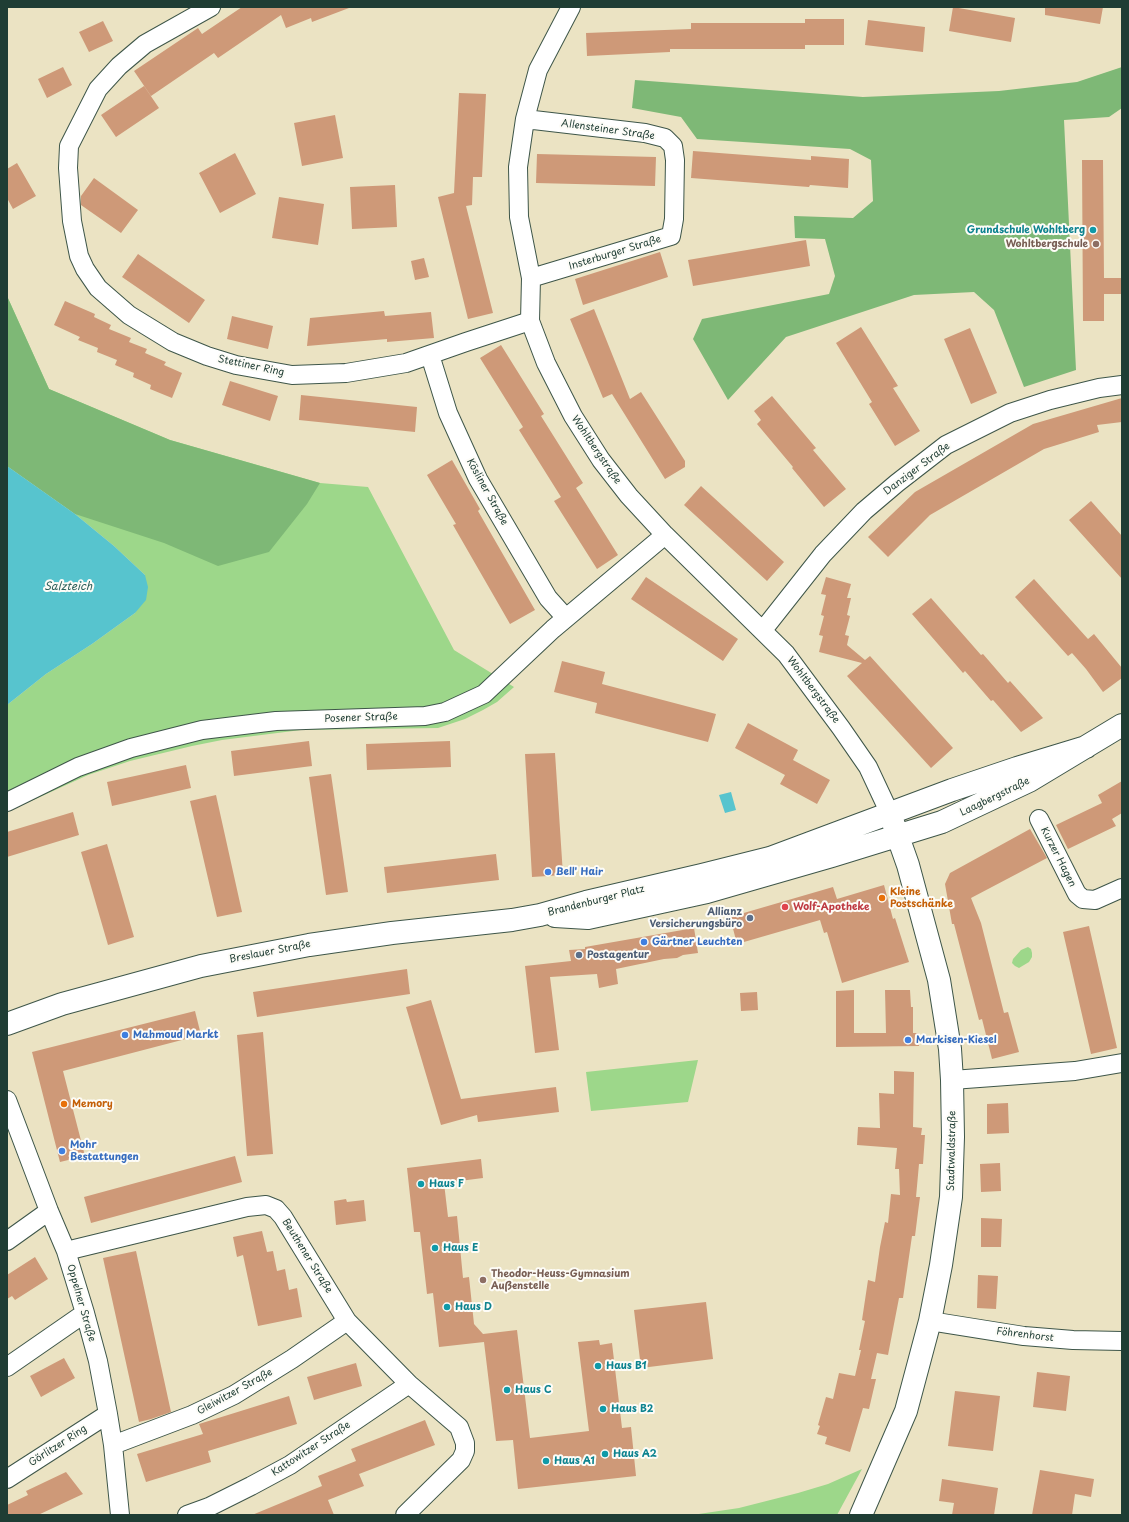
<!DOCTYPE html>
<html>
<head>
<meta charset="utf-8">
<style>
	body { margin:0 }
	#map { position:relative; width:1129px; height:1522px; overflow:hidden; background:#ebe3c3; font-family:"Playpen Sans",sans-serif }
	canvas { display:block }
	.frame { position:absolute; inset:0; border:8px solid #1f3d34; pointer-events:none }
</style>
</head>
<body>
<div id="map">
<canvas width="1129" height="1522"></canvas>
<div class="frame"></div>
</div>
<script>
const c = document.querySelector('canvas').getContext('2d');
c.lineJoin = 'round';
function fillPath(path, color) {
  c.fillStyle = color;
  c.fill(path, 'evenodd');
}
function poly(rows) {
  const path = new Path2D();
  for (const r of rows) {
    path.moveTo(r[0], r[1]);
    for (let i = 2; i < r.length; i += 2) path.lineTo(r[i], r[i + 1]);
  }
  return path;
}
function strokePath(path, color, width, dash) {
  c.strokeStyle = color;
  c.lineWidth = width;
  c.lineCap = dash ? 'butt' : 'round';
  c.setLineDash(dash || []);
  c.stroke(path);
}
function write(font, color, halo, rows, align = 'center') {
  c.font = font + ' "Playpen Sans",sans-serif';
  c.lineWidth = 4;
  c.setLineDash([]);
  c.textBaseline = 'middle';
  c.strokeStyle = halo;
  c.fillStyle = color;
  for (const [text, x, y, turn = 0] of rows) {
    c.save();
    c.translate(x, y);
    c.rotate((+turn || 0) * Math.PI / 180);
    c.textAlign = isNaN(turn) ? turn : align;
    if (halo) c.strokeText(text, 0, 0);
    c.fillText(text, 0, 0);
    c.restore();
  }
}
const green = poly([
	[7,296,49,389,170,440,320,483,368,487,454,650,514,687,497,702,483,710,465,719,438,728,301,730,222,740,192,746,130,761,88,775,7,812,7,705,46,674,92,644,135,613,145,575,114,546,75,514,7,466],
	[1028,947,1031,949,1032,953,1032,957,1029,962,1019,968,1015,966,1012,963,1013,959,1021,950],
	[698,1060,688,1102,591,1111,586,1072],
	[862,1469,837,1515,692,1515,739,1508,798,1493,828,1484]
]);
const forest = poly([
	[1122,67,1122,108,1109,117,1064,120,1076,370,1024,387,994,310,974,292,914,295,786,337,728,400,693,339,702,319,829,294,835,276,825,239,795,238,794,216,853,218,873,201,871,160,850,149,697,139,681,117,632,108,635,80,863,97,999,91,1077,82],
	[7,296,49,389,170,440,320,483,307,504,269,552,218,566,164,543,75,514,7,466]
]);
const water = poly([
	[7,466,75,514,114,546,145,575,148,587,146,600,135,613,92,644,46,674,7,705],
	[731,792,736,810,725,813,719,795]
]);
const building = poly([
	[242,7,349,8,312,22,311,18,286,28,281,15,218,58,214,53,151,96,134,71,198,28,202,34],
	[953,7,1015,18,1011,42,949,31],
	[1045,7,1103,7,1100,24,1045,15],
	[805,19,844,19,844,45,805,45,805,49,670,49,670,52,587,56,586,33,691,29,691,23,805,23],
	[868,20,925,27,923,52,865,45],
	[103,21,113,41,89,52,79,32],
	[63,67,72,85,47,98,38,79],
	[144,86,159,108,116,137,101,115],
	[459,93,486,94,482,177,473,177,472,205,466,206,493,313,468,319,438,197,454,193],
	[335,115,343,158,302,166,294,123],
	[693,151,811,160,811,156,849,159,848,188,810,185,809,187,691,178],
	[235,153,256,194,220,213,199,173],
	[537,154,656,157,655,186,536,183],
	[1082,160,1103,160,1104,278,1122,278,1122,294,1104,294,1104,321,1083,321],
	[17,163,36,196,13,209,7,198,7,169],
	[94,178,138,210,121,233,81,205,81,196],
	[395,185,397,227,352,229,350,187],
	[279,197,324,204,318,245,272,238],
	[806,240,810,266,693,286,688,260],
	[660,252,668,277,583,305,575,279],
	[138,254,205,300,189,323,122,277],
	[424,258,429,277,415,280,411,261],
	[65,301,95,314,94,317,111,325,109,329,131,338,129,342,147,349,145,353,166,362,164,365,182,373,172,398,150,389,151,385,133,377,134,373,115,365,117,360,97,352,98,348,78,340,80,337,54,325],
	[594,309,630,399,641,392,685,461,685,467,665,479,612,394,603,398,570,319],
	[384,311,385,316,431,312,434,338,387,342,387,339,307,346,310,318],
	[232,316,273,326,268,349,227,339],
	[861,327,898,386,893,388,920,431,895,446,869,404,872,402,836,343],
	[970,328,997,393,971,404,944,339],
	[501,345,544,414,541,416,583,483,576,488,618,555,597,569,554,501,561,497,519,430,523,427,480,358],
	[230,381,278,396,270,421,222,405],
	[301,395,417,407,415,432,299,420],
	[772,396,816,448,813,450,846,489,824,507,792,468,793,467,757,424,761,420,754,411],
	[1122,398,1122,422,1097,425,1099,432,1044,449,930,515,888,557,868,537,915,492,1033,424],
	[452,460,480,509,478,511,535,610,510,624,453,525,456,524,427,475],
	[701,486,784,562,767,581,684,505],
	[1091,501,1122,536,1122,579,1069,520],
	[646,577,738,639,723,661,631,599],
	[826,577,851,584,847,598,851,598,847,615,850,616,845,635,849,636,847,645,865,660,870,656,953,748,931,768,847,676,862,663,819,652,823,636,819,635,824,616,821,615,826,595,821,594],
	[1034,579,1088,639,1094,634,1122,668,1122,678,1103,692,1086,669,1072,653,1068,656,1015,597],
	[931,598,981,655,983,654,1008,683,1010,681,1043,718,1021,732,993,700,991,701,965,671,963,673,912,614],
	[562,661,605,672,602,684,716,714,708,742,595,713,597,703,554,692],
	[748,723,798,750,793,760,830,780,817,804,780,784,785,775,735,748],
	[309,741,312,766,234,776,231,751],
	[450,741,451,767,367,770,366,744],
	[555,753,563,875,532,877,525,754],
	[186,765,191,788,112,806,107,782],
	[331,774,348,892,326,895,309,777],
	[1122,781,1122,813,1112,819,1116,826,1068,849,1056,825,1102,803,1098,795],
	[216,795,242,912,217,917,190,801],
	[73,812,79,835,7,857,7,832],
	[1030,829,1047,858,971,898,981,923,1004,1013,1008,1012,1019,1052,992,1059,982,1019,979,1020,954,924,952,924,945,884,950,873],
	[107,844,134,937,108,945,81,852],
	[496,854,499,880,387,893,384,867],
	[884,885,893,919,895,918,909,962,842,983,827,932,824,933,820,920,737,944,730,917,833,887,837,899],
	[1089,926,1117,1048,1091,1054,1063,932],
	[694,928,698,953,683,955,677,958,664,959,616,969,618,984,599,988,597,974,550,977,559,1050,535,1053,525,966,571,961,569,950,585,949,585,947],
	[407,969,410,994,257,1017,253,992],
	[854,990,854,1033,886,1033,885,990,910,990,911,1007,913,1007,913,1033,919,1033,919,1046,836,1047,836,991],
	[757,992,758,1010,741,1011,740,993],
	[431,1000,461,1099,556,1087,559,1112,478,1122,477,1115,441,1125,406,1007],
	[195,1011,201,1035,63,1071,85,1156,60,1162,32,1052],
	[263,1032,273,1154,247,1156,237,1035],
	[894,1071,914,1072,913,1127,922,1128,921,1135,925,1135,923,1164,919,1164,916,1197,920,1197,918,1212,915,1236,912,1236,903,1298,899,1298,888,1355,877,1353,871,1379,876,1379,869,1409,863,1408,850,1452,825,1444,827,1437,817,1434,820,1426,818,1425,826,1397,833,1399,839,1373,855,1376,861,1350,859,1350,865,1321,862,1320,868,1280,875,1282,880,1247,885,1222,888,1223,891,1194,900,1195,899,1169,895,1169,897,1148,857,1145,858,1127,880,1128,879,1093,894,1094],
	[1008,1103,1009,1133,987,1134,987,1104],
	[235,1156,242,1182,91,1223,84,1197],
	[481,1159,483,1178,444,1183,448,1217,457,1216,463,1278,469,1277,474,1324,483,1334,517,1330,530,1438,589,1431,578,1342,599,1340,600,1345,612,1343,622,1428,631,1427,636,1476,518,1489,513,1440,496,1441,484,1342,439,1347,433,1293,427,1294,420,1232,414,1232,407,1168],
	[1000,1163,1001,1191,981,1192,980,1164],
	[346,1199,347,1202,364,1200,366,1221,336,1225,334,1201],
	[981,1218,1002,1219,1001,1247,981,1247],
	[262,1231,267,1252,273,1251,277,1271,285,1269,289,1290,297,1288,302,1317,258,1326,243,1255,237,1257,233,1237],
	[136,1251,171,1412,151,1419,139,1422,103,1258],
	[35,1257,48,1279,15,1300,12,1296,7,1299,7,1275],
	[978,1275,998,1276,996,1309,977,1308],
	[706,1302,713,1359,641,1368,634,1310],
	[64,1358,75,1378,41,1397,30,1376],
	[356,1363,362,1386,314,1400,307,1377],
	[1037,1372,1070,1376,1066,1411,1033,1407],
	[955,1391,1000,1396,993,1451,948,1446],
	[289,1396,297,1424,208,1451,211,1462,146,1482,137,1454,203,1434,199,1424],
	[425,1420,435,1445,359,1474,364,1486,328,1500,334,1515,252,1515,322,1486,318,1476,356,1461,351,1449],
	[1040,1470,1094,1479,1091,1497,1075,1494,1072,1515,1032,1515],
	[66,1472,83,1494,38,1515,7,1515,7,1505,28,1495,26,1491],
	[942,1479,998,1488,994,1515,952,1515,954,1503,939,1501]
]);
const street = poly([
	[211,7,145,44,119,66,98,89,69,146,68,168,72,221,79,256,85,269,98,288,129,315,173,342,207,356,236,365,292,375,346,373,406,363,466,342,530,321],
	[571,7,538,70,525,119,518,167,519,217,531,278,530,321,546,363,573,416,601,460,629,496,665,535,786,654,841,728,868,767,890,814],
	[525,119,645,133,665,138,673,146,675,160,674,219,671,236,531,278],
	[430,355,448,413,478,479,548,598,566,618],
	[763,630,823,554,864,511,897,483,946,445,1010,413,1050,400,1099,388,1122,385],
	[7,802,78,767,131,748,202,730,276,721,425,716,445,712,484,694,553,629,665,535],
	[1039,819,1077,894,1083,899,1095,900,1122,888],
	[952,1080,1075,1071,1122,1063],
	[7,1100,49,1211,66,1251,85,1313,98,1361,108,1414,113,1445,120,1515],
	[7,1241,49,1211],
	[66,1251,247,1207,266,1205,276,1209,283,1217,347,1321,409,1384,459,1427,465,1443,465,1451,461,1460,405,1515],
	[930,1321,1024,1336,1073,1340,1122,1341],
	[7,1367,85,1313],
	[113,1445,192,1415,234,1395,292,1359,347,1321],
	[7,1479,108,1414],
	[187,1515,209,1507,251,1486,290,1465,409,1384]
]);
const secondary = poly([
	[555,916,588,918,707,892,832,856,942,822,1029,781,1122,725],
	[7,1024,62,1004,201,966,309,945,392,933,512,920,540,915,586,902,702,875,770,858,952,790,1017,768,1086,747],
	[861,1515,906,1411,930,1321,941,1265,951,1197,953,1137,952,1080,950,1049,939,980,908,865,890,814]
]);
const markers = [
	[1093,230,4,"#0f9aa8"],
	[1096,244,4,"#8d6e63"],
	[548,872,4,"#3f7fe0"],
	[882,898,4,"#e8710a"],
	[785,907,4,"#e0444e"],
	[750,918,4,"#5c6f8a"],
	[644,942,4,"#3f7fe0"],
	[579,955,4,"#5c6f8a"],
	[125,1035,4,"#3f7fe0"],
	[908,1040,4,"#3f7fe0"],
	[64,1104,4,"#e8710a"],
	[62,1151,4,"#3f7fe0"],
	[421,1184,4,"#0f9aa8"],
	[435,1248,4,"#0f9aa8"],
	[483,1280,4,"#8d6e63"],
	[447,1307,4,"#0f9aa8"],
	[598,1366,4,"#0f9aa8"],
	[507,1390,4,"#0f9aa8"],
	[603,1409,4,"#0f9aa8"],
	[605,1454,4,"#0f9aa8"],
	[546,1461,4,"#0f9aa8"]
];
const streetNames = [
	["Allensteiner Straße",608,130,8],
	["Insterburger Straße",615,253,-17],
	["Stettiner Ring",251,366,12],
	["Wohltbergstraße",596,450,56],
	["Danziger Straße",917,469,-37],
	["Kösliner Straße",487,492,61],
	["Wohltbergstraße",813,690,53],
	["Posener Straße",361,718,-2],
	["Laagbergstraße",995,797,-26],
	["Kurzer Hagen",1058,857,63],
	["Brandenburger Platz",596,901,-14],
	["Breslauer Straße",270,952,-11],
	["Stadtwaldstraße",952,1151,-89],
	["Beuthener Straße",307,1256,58],
	["Oppelner Straße",81,1303,74],
	["Föhrenhorst",1025,1335,7],
	["Gleiwitzer Straße",235,1392,-29],
	["Görlitzer Ring",58,1446,-33],
	["Kattowitzer Straße",311,1449,-33]
];
const cultureNames = [
	["Grundschule Wohltberg",1085,230,"right"],
	["Haus F",429,1184],
	["Haus E",443,1248],
	["Haus D",455,1307],
	["Haus B1",606,1366],
	["Haus C",515,1390],
	["Haus B2",611,1409],
	["Haus A2",613,1454],
	["Haus A1",554,1461]
];
const educationNames = [
	["Wohltbergschule",1088,244],
	["Theodor-Heuss-Gymnasium",491,1274,"left"],
	["Außenstelle",491,1286,"left"]
];
const shopNames = [
	["Bell' Hair",556,872],
	["Gärtner Leuchten",652,942],
	["Mahmoud Markt",133,1035],
	["Markisen-Kiesel",916,1040],
	["Mohr",70,1145],
	["Bestattungen",70,1157]
];
const foodNames = [
	["Kleine",890,892],
	["Postschänke",890,904],
	["Memory",72,1104]
];
const healthNames = [
	["Wolf-Apotheke",793,907]
];
const serviceNames = [
	["Allianz",742,912],
	["Versicherungsbüro",742,924],
	["Postagentur",587,955,"left"]
];
const waterNames = [
	["Salzteich",68,587]
];
fillPath(green, '#9dd78a');
fillPath(forest, '#7eb876');
fillPath(water, '#57c4ce');
fillPath(building, '#ce9978');
strokePath(street, '#3e5649', 20);
strokePath(secondary, '#3e5649', 24);
strokePath(street, '#fff', 18);
strokePath(secondary, '#fff', 22);
for (const [x, y, r, color] of markers) {
  const dot = new Path2D();
  dot.arc(x, y, r, 0, 2 * Math.PI);
  c.fillStyle = color;
  c.fill(dot);
  strokePath(dot, '#fdfcf7', 1.5);
}
write('10px', '#1f3d34', '#fdfcf7', streetNames);
write('bold 10px', '#0d838f', '#fdfcf7', cultureNames, 'left');
write('bold 10px', '#785e54', '#fdfcf7', educationNames, 'right');
write('bold 10px', '#366cbe', '#fdfcf7', shopNames, 'left');
write('bold 10px', '#c56008', '#fdfcf7', foodNames, 'left');
write('bold 10px', '#be3a42', '#fdfcf7', healthNames, 'left');
write('bold 10px', '#4e5e75', '#fdfcf7', serviceNames, 'right');
write('italic 11px', '#2d5f5a', '#fdfcf7', waterNames);
</script>
</body>
</html>
